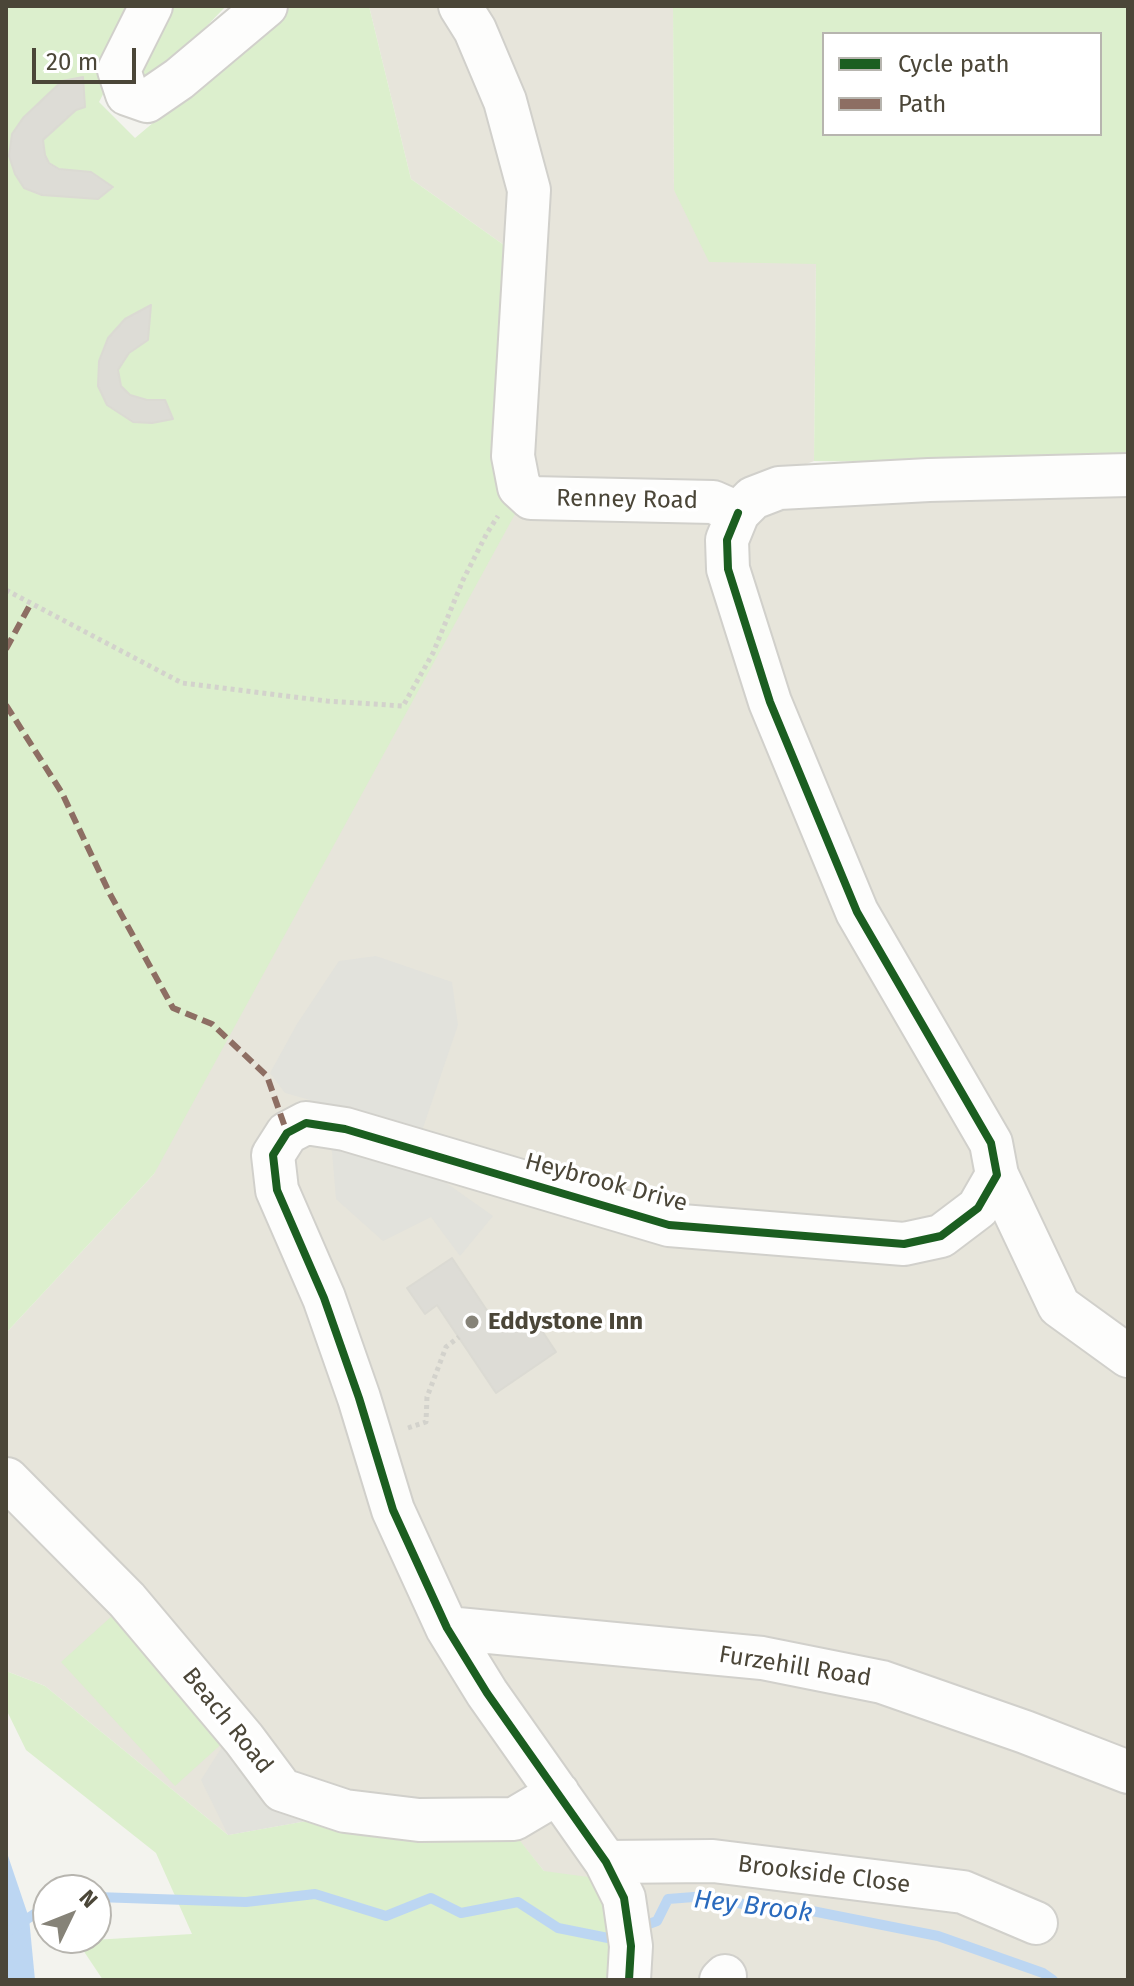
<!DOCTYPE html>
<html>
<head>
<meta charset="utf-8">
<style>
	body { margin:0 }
	#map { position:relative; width:1134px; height:1986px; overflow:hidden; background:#f3f3ee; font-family:"Fira Sans",sans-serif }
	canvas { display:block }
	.frame { position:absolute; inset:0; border:8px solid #4b4638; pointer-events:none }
	.legend { position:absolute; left:822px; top:32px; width:280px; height:104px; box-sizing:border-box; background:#fff; border:2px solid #b7b5af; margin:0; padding:10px 14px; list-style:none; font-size:24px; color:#4b4638 }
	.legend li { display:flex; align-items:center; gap:16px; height:40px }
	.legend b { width:40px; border:2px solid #b7b5af }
	.north { position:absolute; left:32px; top:1874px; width:80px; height:80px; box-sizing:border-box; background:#fff; border:2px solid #b7b5af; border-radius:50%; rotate:47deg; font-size:22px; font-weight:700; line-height:32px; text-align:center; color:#4b4638 }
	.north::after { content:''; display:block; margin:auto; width:28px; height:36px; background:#868378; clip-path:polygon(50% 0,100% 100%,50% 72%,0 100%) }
	.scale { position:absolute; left:32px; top:48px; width:104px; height:36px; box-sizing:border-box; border:4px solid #4b4638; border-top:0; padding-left:10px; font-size:24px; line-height:28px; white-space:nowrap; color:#4b4638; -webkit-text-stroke:6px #fff; paint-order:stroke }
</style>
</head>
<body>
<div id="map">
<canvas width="1134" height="1986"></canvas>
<div class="frame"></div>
<ul class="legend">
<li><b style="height:10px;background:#1b5e20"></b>Cycle path</li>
<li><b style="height:10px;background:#8d6e63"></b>Path</li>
</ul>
<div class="north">N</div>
<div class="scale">20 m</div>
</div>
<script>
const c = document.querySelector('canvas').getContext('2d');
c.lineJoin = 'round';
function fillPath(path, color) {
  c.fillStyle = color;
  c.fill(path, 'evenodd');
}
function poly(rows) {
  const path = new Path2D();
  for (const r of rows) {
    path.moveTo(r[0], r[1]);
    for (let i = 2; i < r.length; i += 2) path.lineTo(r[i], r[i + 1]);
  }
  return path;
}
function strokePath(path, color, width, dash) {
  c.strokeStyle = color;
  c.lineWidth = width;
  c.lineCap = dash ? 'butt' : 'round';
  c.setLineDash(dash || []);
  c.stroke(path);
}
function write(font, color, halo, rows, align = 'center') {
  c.font = font + ' "Fira Sans",sans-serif';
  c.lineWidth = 7;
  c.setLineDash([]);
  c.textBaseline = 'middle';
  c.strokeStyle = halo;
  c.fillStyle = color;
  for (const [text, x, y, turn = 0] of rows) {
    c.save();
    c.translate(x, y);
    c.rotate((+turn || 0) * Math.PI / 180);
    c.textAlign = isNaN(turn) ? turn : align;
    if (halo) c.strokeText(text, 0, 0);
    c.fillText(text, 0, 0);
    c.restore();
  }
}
const residential = poly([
	[369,6,673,6,674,190,816,264,814,461,714,501,1128,484,1128,1980,612,1980,544,1871,512,1832,312,1820,228,1835,45,1686,6,1671,6,1333,154,1174,525,260,411,179]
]);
const green = poly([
	[6,6,149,6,99,102,135,138,292,6,369,6,411,179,525,260,526,494,154,1174,6,1333],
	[82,77,85,107,76,110,43,140,45,155,49,163,59,169,91,172,113,188,98,199,41,195,24,188,15,174,9,156,23,118,62,81],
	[151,306,118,370,121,386,130,395,147,400,165,400,173,419,152,423,133,422,107,405,98,386,99,361,108,338,125,319],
	[161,6,226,6,156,79,137,73],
	[673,6,1128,6,1128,465,814,461,816,264,709,262,674,190],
	[824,34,1100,34,1100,134,824,134],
	[113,1615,227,1739,175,1786,61,1662],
	[6,1671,45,1686,228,1835,312,1820,513,1832,544,1871,603,1879,614,1938,612,1980,103,1980,77,1941,192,1934,156,1853,26,1750,6,1709]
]);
const parking = poly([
	[376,956,452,982,458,1025,422,1131,285,1093,270,1073,297,1024,339,961],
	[331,1140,428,1170,493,1216,460,1256,431,1217,383,1241,336,1199],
	[227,1739,312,1820,228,1835,201,1780]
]);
const water = poly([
	[6,1850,29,1918,35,1980,6,1980]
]);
const stream = poly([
	[96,1897,246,1902,315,1894,386,1916,431,1898,461,1913,518,1902,558,1928,608,1938,619,1934],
	[638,1928,657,1921,668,1899,707,1896,761,1908,802,1909,938,1936,1043,1973,1053,1980],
	[6,1933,48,1905]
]);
const building = poly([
	[83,77,85,107,76,110,43,140,45,155,49,163,59,169,91,172,113,187,98,199,42,195,24,188,15,174,9,156,12,134,23,118,62,81,83,77],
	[151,305,148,340,129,353,118,370,121,386,130,395,147,400,165,400,173,419,152,423,133,422,107,405,98,386,99,361,108,338,125,319,151,305],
	[452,1258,500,1330,529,1311,556,1352,496,1393,437,1305,425,1314,407,1288,452,1258]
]);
const path = poly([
	[6,590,182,683,327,701,403,706,433,653,463,580,487,533,498,516],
	[408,1428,426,1422,427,1397,446,1347,459,1337]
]);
const minor = poly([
	[151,6,119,70,127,94,147,101,179,79,266,6],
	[460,6,475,30,505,101,529,190,513,456,519,487,531,498,713,502,738,513,753,498,779,488,929,480,1128,475],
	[997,1175,1059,1306,1128,1356],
	[7,1479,127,1600,244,1739,282,1790,345,1811,419,1820,514,1819,558,1793],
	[447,1628,762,1658,882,1682,1025,1732,1128,1772],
	[606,1862,713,1861,963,1892,1036,1923],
	[629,1980,631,1946,624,1898,606,1862,487,1693,447,1628,393,1510,359,1398,324,1298,277,1190,273,1155,287,1133,306,1123,345,1129,669,1225,904,1244,941,1236,978,1208,997,1175,991,1143,857,912,770,702,728,569,727,540,738,513],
	[721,1980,725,1976]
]);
const quiet = poly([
	[6,649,31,603],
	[6,705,62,793,110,894,173,1008,212,1024,267,1076,287,1133]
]);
const cycleway = poly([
	[629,1980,631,1946,624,1898,606,1862,487,1693,447,1628,393,1510,359,1398,324,1298,277,1190,273,1155,287,1133,306,1123,345,1129,669,1225,904,1244,941,1236,978,1208,997,1175,991,1143,857,912,770,702,728,569,727,540,738,513]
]);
const markers = [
	[472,1322,8,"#868378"]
];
const streetNames = [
	["Renney Road",627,500,1],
	["Heybrook Drive",606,1183,15],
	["Furzehill Road",795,1667,9],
	["Beach Road",227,1721,51],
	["Brookside Close",824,1875,7]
];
const poiNames = [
	["Eddystone Inn",488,1322]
];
const waterNames = [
	["Hey Brook",753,1907,7]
];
fillPath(residential, '#e7e5db');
fillPath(green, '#dcefcd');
fillPath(parking, '#e2e2dc');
fillPath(water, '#bcd6f2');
strokePath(stream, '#bcd6f2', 10);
fillPath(building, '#dddcd6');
strokePath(building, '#dbdad3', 2);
strokePath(minor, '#d1d0cb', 46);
strokePath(path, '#d3d2cc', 5, [4, 4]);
strokePath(minor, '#fdfdfc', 42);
strokePath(quiet, '#8d6e63', 6, [12, 6]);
strokePath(cycleway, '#1b5e20', 8);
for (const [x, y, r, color] of markers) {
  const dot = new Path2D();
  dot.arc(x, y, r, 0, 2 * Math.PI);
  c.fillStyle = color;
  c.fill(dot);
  strokePath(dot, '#fff', 3);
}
write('24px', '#4b4638', '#fff', streetNames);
write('bold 24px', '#4b4638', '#fff', poiNames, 'left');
write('italic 26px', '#2a6abd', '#fff', waterNames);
</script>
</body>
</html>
